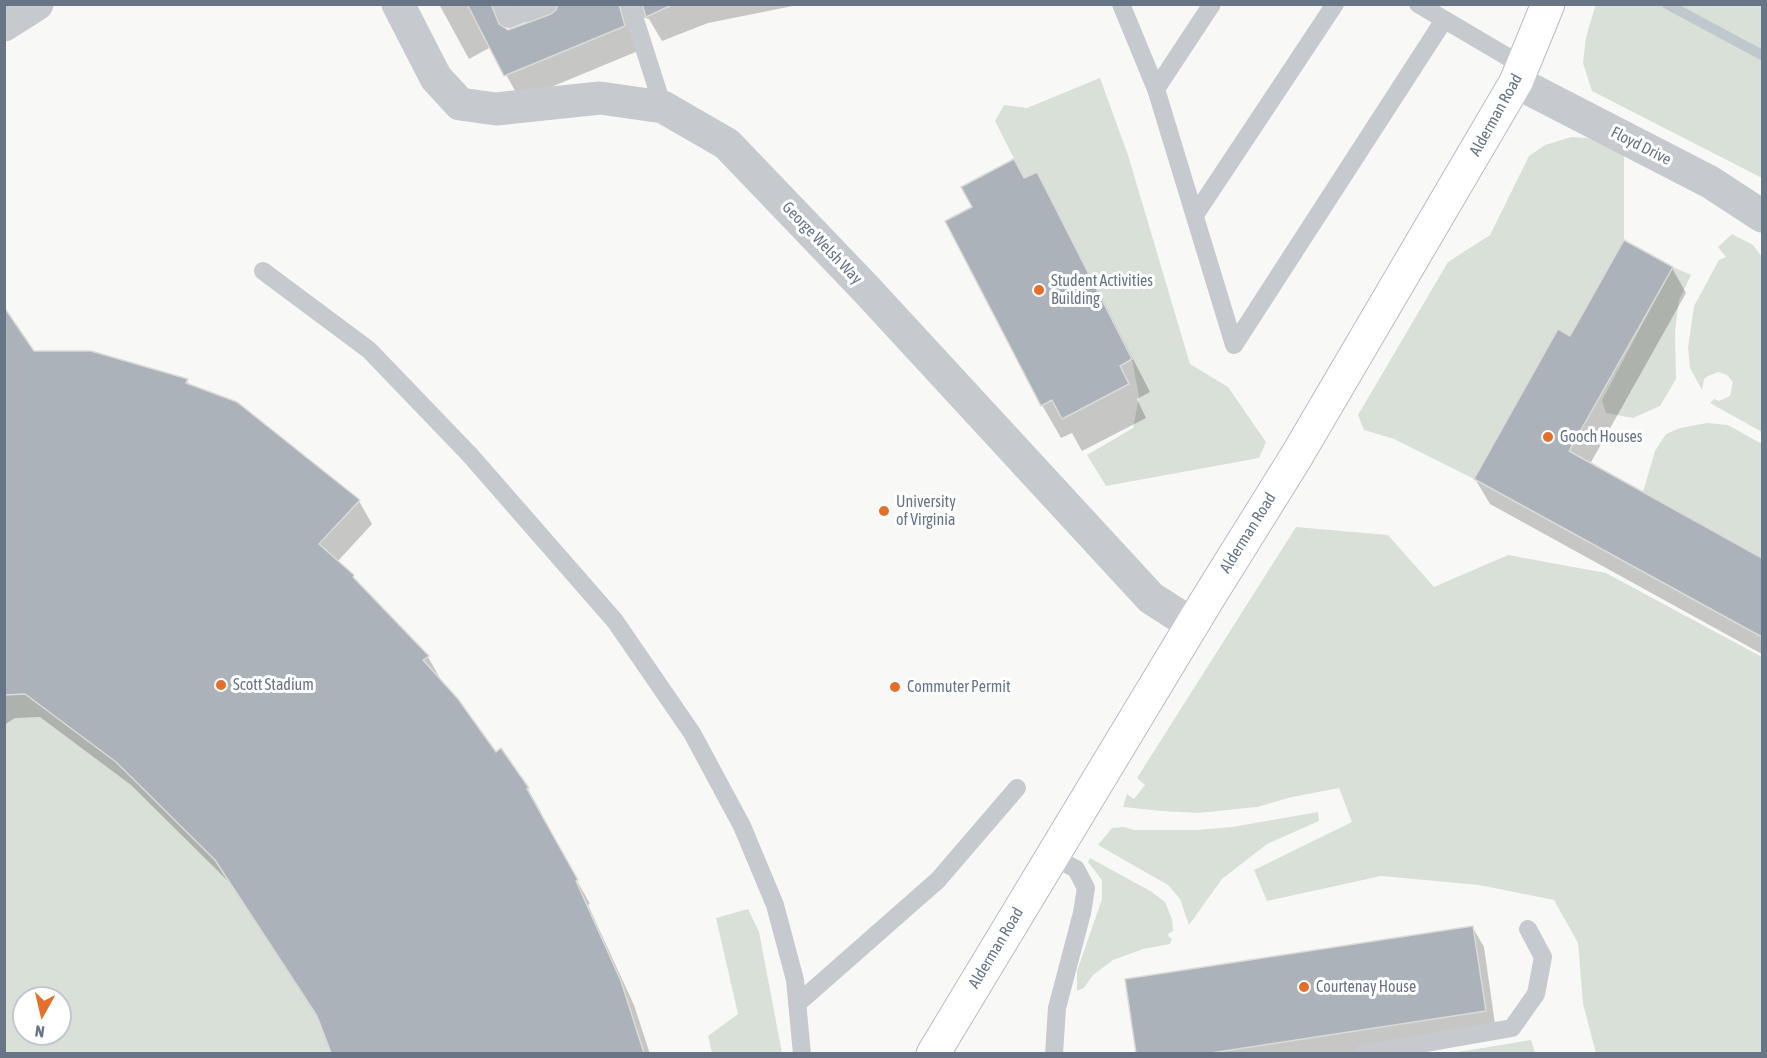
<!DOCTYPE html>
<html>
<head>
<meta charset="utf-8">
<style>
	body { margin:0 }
	#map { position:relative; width:1767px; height:1058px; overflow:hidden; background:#f8f9f6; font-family:"Asap Condensed",sans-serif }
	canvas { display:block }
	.frame { position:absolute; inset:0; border:6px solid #677587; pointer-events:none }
	.north { position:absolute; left:12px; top:986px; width:60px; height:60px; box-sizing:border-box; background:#fff; border:2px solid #c2c8cf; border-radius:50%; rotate:188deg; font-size:16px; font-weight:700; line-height:24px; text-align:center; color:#677587 }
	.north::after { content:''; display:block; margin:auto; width:21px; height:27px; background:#e36f2b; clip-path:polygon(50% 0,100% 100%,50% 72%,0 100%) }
</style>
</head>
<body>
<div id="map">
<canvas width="1767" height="1058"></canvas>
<div class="frame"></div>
<div class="north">N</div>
</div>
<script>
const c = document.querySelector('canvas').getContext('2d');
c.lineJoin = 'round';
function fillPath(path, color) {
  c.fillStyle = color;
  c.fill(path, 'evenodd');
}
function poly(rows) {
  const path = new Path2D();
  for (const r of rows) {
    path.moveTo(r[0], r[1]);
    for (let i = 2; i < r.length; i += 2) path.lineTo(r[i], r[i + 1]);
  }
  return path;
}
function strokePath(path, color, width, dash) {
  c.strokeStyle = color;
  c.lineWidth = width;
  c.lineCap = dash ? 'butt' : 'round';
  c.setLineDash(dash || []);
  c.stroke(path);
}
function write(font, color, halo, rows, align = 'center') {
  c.font = font + ' "Asap Condensed",sans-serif';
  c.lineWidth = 6;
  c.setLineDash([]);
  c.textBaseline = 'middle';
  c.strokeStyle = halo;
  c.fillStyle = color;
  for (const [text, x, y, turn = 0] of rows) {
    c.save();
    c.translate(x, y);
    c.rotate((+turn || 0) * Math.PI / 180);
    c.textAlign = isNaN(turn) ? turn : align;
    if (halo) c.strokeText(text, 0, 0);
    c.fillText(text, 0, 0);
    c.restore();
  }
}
const green = poly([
	[1596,4,1762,5,1762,178,1592,91,1583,63,1586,37],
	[1100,78,1128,155,1190,364,1228,387,1266,442,1259,458,1106,486,1087,455,1133,428,1139,397,1132,359,1037,173,1024,178,995,121,1004,105,1027,108],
	[1571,137,1588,138,1624,153,1624,240,1570,336,1558,329,1510,418,1517,439,1501,430,1474,479,1394,439,1364,430,1358,415,1448,262,1490,235,1529,156,1545,145],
	[1732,234,1753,245,1762,257,1762,432,1710,403,1714,399,1719,401,1730,396,1733,382,1727,375,1718,372,1708,376,1704,379,1702,390,1690,368,1688,348,1694,306,1719,260,1726,257,1718,247],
	[1673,267,1691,275,1679,300,1675,331,1676,379,1660,406,1633,418,1606,413,1602,400],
	[91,351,188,379,169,426,210,392,237,402,360,500,314,551,615,992,634,1053,5,1053,4,352],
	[24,998,60,998,60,1034,24,1034],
	[1707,423,1728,425,1762,444,1762,558,1643,492,1655,451,1666,434,1680,428],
	[1296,527,1388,535,1434,587,1508,555,1606,573,1762,657,1762,1053,1596,1053,1583,1004,1578,943,1554,900,1479,885,1381,876,1267,901,1254,870,1352,822,1339,788,1292,797,1257,807,1198,813,1162,811,1123,807,1127,794,1134,799,1145,785,1137,778],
	[1318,812,1319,821,1267,844,1222,879,1189,925,1180,899,1168,885,1098,845,1112,828,1124,827,1134,830,1197,830,1232,827],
	[1090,858,1152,892,1165,902,1172,919,1173,931,1168,934,1169,937,1172,939,1170,944,1143,949,1113,960,1093,975,1084,988,1077,991,1077,971,1102,899,1102,880,1088,862],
	[748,909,759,932,782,1053,712,1053,708,1036,738,1014,716,918],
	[1531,1040,1535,1053,1452,1053]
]);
const shadow = poly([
	[439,4,803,4,708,23,662,41,649,19,642,17,638,51,520,100,491,47,469,59],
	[511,19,525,20,528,25,507,32,504,28],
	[1036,174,1055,207,1150,392,1137,399,1146,418,1082,451,1072,433,1061,438,1042,405,1025,180],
	[1672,268,1686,293,1590,464,1762,560,1762,654,1490,504,1475,479,1571,338],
	[4,310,33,353,187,381,190,386,359,501,372,524,337,562,353,576,357,583,428,657,441,680,439,681,496,754,501,750,528,789,541,812,539,813,590,904,588,905,634,1005,650,1054,332,1054,320,1022,230,883,131,785,40,717,15,718,4,725],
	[1473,928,1484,947,1496,1031,1347,1054,1138,1054,1126,981]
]);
const stream = poly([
	[1667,4,1762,55]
]);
const building = poly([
	[467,4,491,4,499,24,508,30,551,14,556,10,558,4,619,4,625,26,504,76,467,4],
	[642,4,674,4,646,17,642,4],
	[1014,159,1024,178,1037,172,1132,359,1120,366,1129,384,1062,419,1052,400,1041,406,945,221,972,207,961,187,1014,159],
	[1624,240,1673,267,1569,451,1762,558,1762,637,1474,479,1558,329,1570,336,1624,240],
	[4,307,34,351,91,351,188,379,186,383,237,402,360,500,319,544,354,575,353,577,429,656,423,660,458,699,496,752,501,748,529,788,527,789,578,880,576,881,621,981,644,1053,331,1053,317,1016,215,860,116,762,25,694,4,695,4,307],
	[1473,926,1486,1011,1211,1053,1136,1053,1125,979,1473,926]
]);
const lane = poly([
	[502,4,509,19,547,4],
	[630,4,663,107],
	[1121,4,1156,89],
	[1212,4,1156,89,1234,345,1444,20],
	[1418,4,1523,66],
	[1195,215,1335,4],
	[263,271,369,350,470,455,615,621,692,733,742,826,775,905,795,980,802,1054],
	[1051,856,1076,869,1086,888,1082,913,1057,1008,1054,1054],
	[797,1004,938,880,1017,788],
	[1363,1054,1512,1028,1536,994,1543,957,1528,929]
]);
const street = poly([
	[398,4,436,78,460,104,496,109,600,98,663,107,727,144,866,289,1151,598,1193,625],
	[4,25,37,4],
	[1516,82,1710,182,1762,216]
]);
const secondary = poly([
	[933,1054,1207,600,1296,457,1516,82,1548,4]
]);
const markers = [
	[1039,290,6,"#e36f2b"],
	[1548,437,6,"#e36f2b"],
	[884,511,6,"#e36f2b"],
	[221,685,6,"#e36f2b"],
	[895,687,6,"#e36f2b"],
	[1304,987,6,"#e36f2b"]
];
const streetNames = [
	["Alderman Road",1496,115,-61],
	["Floyd Drive",1641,146,27],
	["George Welsh Way",822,243,46],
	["Alderman Road",1248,533,-58],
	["Alderman Road",996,948,-59]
];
const poiNames = [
	["Student Activities",1051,281],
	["Building",1051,299],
	["Gooch Houses",1560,437],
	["University",896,502],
	["of Virginia",896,520],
	["Scott Stadium",233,685],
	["Commuter Permit",907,687],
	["Courtenay House",1316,987]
];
fillPath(green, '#d9e0d7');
fillPath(shadow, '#0003');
strokePath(stream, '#bfc8cd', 10);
fillPath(building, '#acb2ba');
strokePath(building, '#dadad8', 1.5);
strokePath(secondary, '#b8bcc2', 35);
strokePath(lane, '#c6c9cd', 18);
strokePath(street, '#c6c9cd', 33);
strokePath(secondary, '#fff', 33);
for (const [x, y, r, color] of markers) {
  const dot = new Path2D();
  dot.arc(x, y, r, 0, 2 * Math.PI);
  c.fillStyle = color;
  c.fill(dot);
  strokePath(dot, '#fff', 2);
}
write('16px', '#677587', '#fff', streetNames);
write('16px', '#677587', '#fff', poiNames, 'left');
</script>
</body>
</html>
